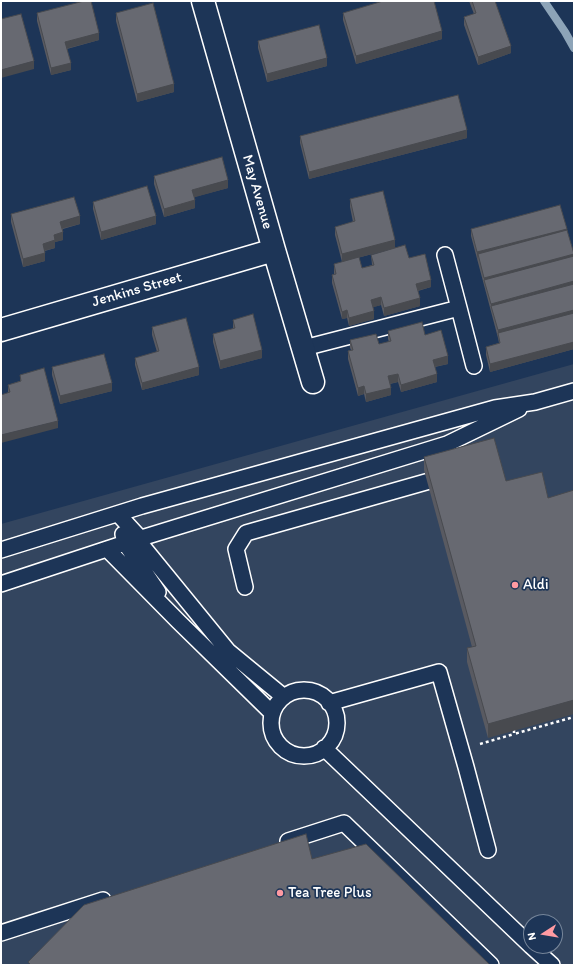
<!DOCTYPE html>
<html>
<head>
<meta charset="utf-8">
<style>
	body { margin:0 }
	#map { position:relative; width:575px; height:966px; overflow:hidden; background:#1d3557; font-family:Itim,sans-serif }
	canvas { display:block }
	.frame { position:absolute; inset:0; border:2px solid #fff; pointer-events:none }
	.north { position:absolute; left:523px; top:914px; width:40px; height:40px; box-sizing:border-box; background:#1d3557; border:1px solid #77869a; border-radius:50%; rotate:258deg; font-size:11px; font-weight:700; line-height:16px; text-align:center; color:#fff }
	.north::after { content:''; display:block; margin:auto; width:14px; height:18px; background:#ff9aa2; clip-path:polygon(50% 0,100% 100%,50% 72%,0 100%) }
</style>
</head>
<body>
<div id="map">
<canvas width="575" height="966"></canvas>
<div class="frame"></div>
<div class="north">N</div>
</div>
<script>
const c = document.querySelector('canvas').getContext('2d');
c.lineJoin = 'round';
function fillPath(path, color) {
  c.fillStyle = color;
  c.fill(path, 'evenodd');
}
function poly(rows) {
  const path = new Path2D();
  for (const r of rows) {
    if (r.length === 3) {
      path.moveTo(r[0] + r[2], r[1]);
      path.arc(r[0], r[1], r[2], 0, 2 * Math.PI);
      continue;
    }
    path.moveTo(r[0], r[1]);
    for (let i = 2; i < r.length; i += 2) path.lineTo(r[i], r[i + 1]);
  }
  return path;
}
function strokePath(path, color, width, dash) {
  c.strokeStyle = color;
  c.lineWidth = width;
  c.lineCap = dash ? 'butt' : 'round';
  c.setLineDash(dash || []);
  c.stroke(path);
}
function write(font, color, halo, rows, align = 'center') {
  c.font = font + ' Itim,sans-serif';
  c.lineWidth = 3.5;
  c.setLineDash([]);
  c.textBaseline = 'middle';
  c.strokeStyle = halo;
  c.fillStyle = color;
  for (const [text, x, y, turn = 0] of rows) {
    c.save();
    c.translate(x, y);
    c.rotate((+turn || 0) * Math.PI / 180);
    c.textAlign = isNaN(turn) ? turn : align;
    if (halo) c.strokeText(text, 0, 0);
    c.fillText(text, 0, 0);
    c.restore();
  }
}
const built = poly([
	[574,364,574,965,1,965,1,524],
	[531,922,555,922,555,946,531,946]
]);
const stream = poly([
	[544,1,565,32,574,48]
]);
const path = poly([
	[514,730,514,734,574,717],
	[480,744,514,734]
]);
const lane = poly([
	[445,255,459,308],
	[304,348,459,308,474,366],
	[118,514,140,538,144,548,228,651,284,697],
	[123,534,125,543,158,592],
	[107,549,178,621,272,713],
	[1,550,142,506,495,408,535,402,574,391],
	[1,584,125,543,447,444,519,409],
	[245,587,236,549,246,533,447,476],
	[304,723,33],
	[329,703,439,672,466,767,488,850],
	[324,748,531,946],
	[288,841,344,823,491,965],
	[1,933,103,900],
	[531,946,552,965]
]);
const street = poly([
	[203,1,274,250,313,382],
	[1,330,274,250]
]);
const wall = poly([
	[469,1,495,1,511,53,478,65,464,25,464,17,474,14],
	[37,13,99,40,67,49,71,70,51,75,37,21],
	[116,13,174,92,137,102,116,21],
	[343,13,442,39,356,64,343,20],
	[258,41,327,66,267,82,258,48],
	[300,136,467,138,309,179,300,143],
	[154,176,228,188,194,197,195,208,164,217,154,184],
	[350,199,395,248,342,262,335,235,335,227,353,222,350,207],
	[93,202,156,224,101,240,93,209],
	[11,214,80,224,63,229,63,240,55,242,55,248,45,251,45,261,23,267,11,222],
	[471,229,567,230,574,256,574,349,490,372,486,355,486,347,499,343,498,338,471,236],
	[371,255,409,258,431,287,418,291,420,306,384,316,381,305,373,307,374,319,349,326,347,318,342,319,332,283,332,275,334,274,334,264,362,268,372,265],
	[233,320,262,358,220,369,213,342,213,334,233,329],
	[152,327,199,375,142,390,135,365,135,358,157,352,152,335],
	[388,331,425,335,448,364,435,367,437,382,401,392,398,382,390,384,391,395,366,402,364,394,358,396,348,359,348,351,351,350,350,348,350,340,379,344,389,342,388,339],
	[52,367,112,391,60,404,52,375],
	[20,375,58,428,8,393,8,385,20,381],
	[424,457,506,481,548,498,488,738,467,662,467,648,472,647,424,470]
]);
const shadedWall = poly([
	[442,31,442,39,356,64,356,56],
	[99,33,99,40,65,49,65,42],
	[511,46,511,53,478,65,478,57],
	[327,58,327,66,267,82,267,74],
	[34,61,34,69,1,78,1,70],
	[71,63,71,70,51,75,51,68],
	[174,84,174,92,137,102,137,94],
	[467,130,467,138,309,179,309,172],
	[228,180,228,188,192,198,192,190],
	[195,200,195,208,164,217,164,209],
	[80,216,80,224,60,229,60,222],
	[156,216,156,224,101,240,101,232],
	[567,229,567,236,478,254,477,260,477,252],
	[63,232,63,240,55,242,55,248,43,251,43,244,54,235],
	[395,240,395,248,342,262,342,254],
	[45,253,45,261,23,267,23,259],
	[574,254,574,262,484,280,484,286,484,278],
	[431,280,431,287,416,291,416,284],
	[574,281,574,289,491,306,491,312,491,304],
	[381,297,381,305,371,308,371,300],
	[420,298,420,306,384,316,384,308],
	[347,310,347,318,342,319,342,312],
	[574,310,574,318,498,333,498,338,498,330],
	[374,311,374,319,349,326,349,318],
	[574,342,574,349,490,372,490,364],
	[262,350,262,358,220,369,220,361],
	[448,356,448,364,433,367,433,360],
	[199,367,199,375,142,390,142,383],
	[398,374,398,382,388,384,388,376],
	[437,374,437,382,401,392,401,385],
	[112,383,112,391,60,404,60,396],
	[364,386,364,394,358,396,358,388],
	[391,388,391,395,366,402,366,394],
	[58,421,58,428,1,443,1,435],
	[574,700,574,714,488,738,488,724]
]);
const building = poly([
	[84,1,91,1,99,33,65,42,71,63,51,68,37,13,84,1],
	[383,1,434,1,442,31,356,56,343,13,383,1],
	[472,1,495,1,511,46,478,57,464,17,476,13,472,1],
	[153,3,174,84,137,94,116,13,153,3],
	[21,14,34,61,1,70,1,19,21,14],
	[319,25,327,58,267,74,258,41,319,25],
	[458,95,467,130,309,172,300,136,458,95],
	[222,157,228,180,192,190,195,200,164,209,154,176,222,157],
	[147,186,156,216,101,232,93,202,147,186],
	[383,191,395,240,342,254,335,227,355,221,350,199,383,191],
	[74,197,80,216,60,222,63,232,54,235,55,240,43,244,45,253,23,259,11,214,74,197],
	[560,205,567,229,477,252,471,229,560,205],
	[567,230,574,254,484,278,478,254,567,230],
	[405,245,409,258,425,254,431,280,416,284,420,298,384,308,381,297,371,300,374,311,349,318,347,310,342,312,332,275,336,274,334,264,359,257,362,268,374,265,371,255,405,245],
	[574,256,574,281,491,304,484,280,574,256],
	[574,284,574,310,498,330,491,306,574,284],
	[574,313,574,342,490,364,486,347,500,343,498,333,574,313],
	[253,314,262,350,220,361,213,334,235,328,233,320,253,314],
	[186,318,199,367,142,383,135,358,159,351,152,327,186,318],
	[422,322,425,335,441,330,448,356,433,360,437,374,401,385,398,374,388,376,391,388,366,394,364,386,358,388,348,351,353,350,350,340,376,334,379,344,391,341,388,331,422,322],
	[104,354,112,383,60,396,52,367,104,354],
	[44,368,58,421,1,435,1,395,10,392,8,385,21,381,20,375,44,368],
	[494,438,506,481,542,472,548,498,574,490,574,700,488,724,467,648,476,646,424,457,494,438],
	[306,834,312,859,366,844,490,965,31,965,28,962,84,905,306,834]
]);
const markers = [
	[515,585,4,"#ff9aa2"],
	[280,893,4,"#ff9aa2"]
];
const streetNames = [
	["May Avenue",257,192,74],
	["Jenkins Street",137,290,-16]
];
const poiNames = [
	["Aldi",523,585],
	["Tea Tree Plus",288,893]
];
fillPath(built, '#33455f');
strokePath(stream, '#8da4b8', 8);
strokePath(lane, '#fff', 18);
strokePath(street, '#fff', 25);
strokePath(path, '#fff', 2.5, [3, 3]);
strokePath(lane, '#1d3557', 15);
strokePath(street, '#1d3557', 22);
fillPath(wall, '#595a61');
fillPath(shadedWall, '#484a4f');
fillPath(building, '#676971');
strokePath(building, '#484a4f', 1);
for (const [x, y, r, color] of markers) {
  const dot = new Path2D();
  dot.arc(x, y, r, 0, 2 * Math.PI);
  c.fillStyle = color;
  c.fill(dot);
  strokePath(dot, '#1d3557', 1.5);
}
write('15px', '#fff', '#1d3557', streetNames);
write('15px', '#fff', '#1d3557', poiNames, 'left');
</script>
</body>
</html>
